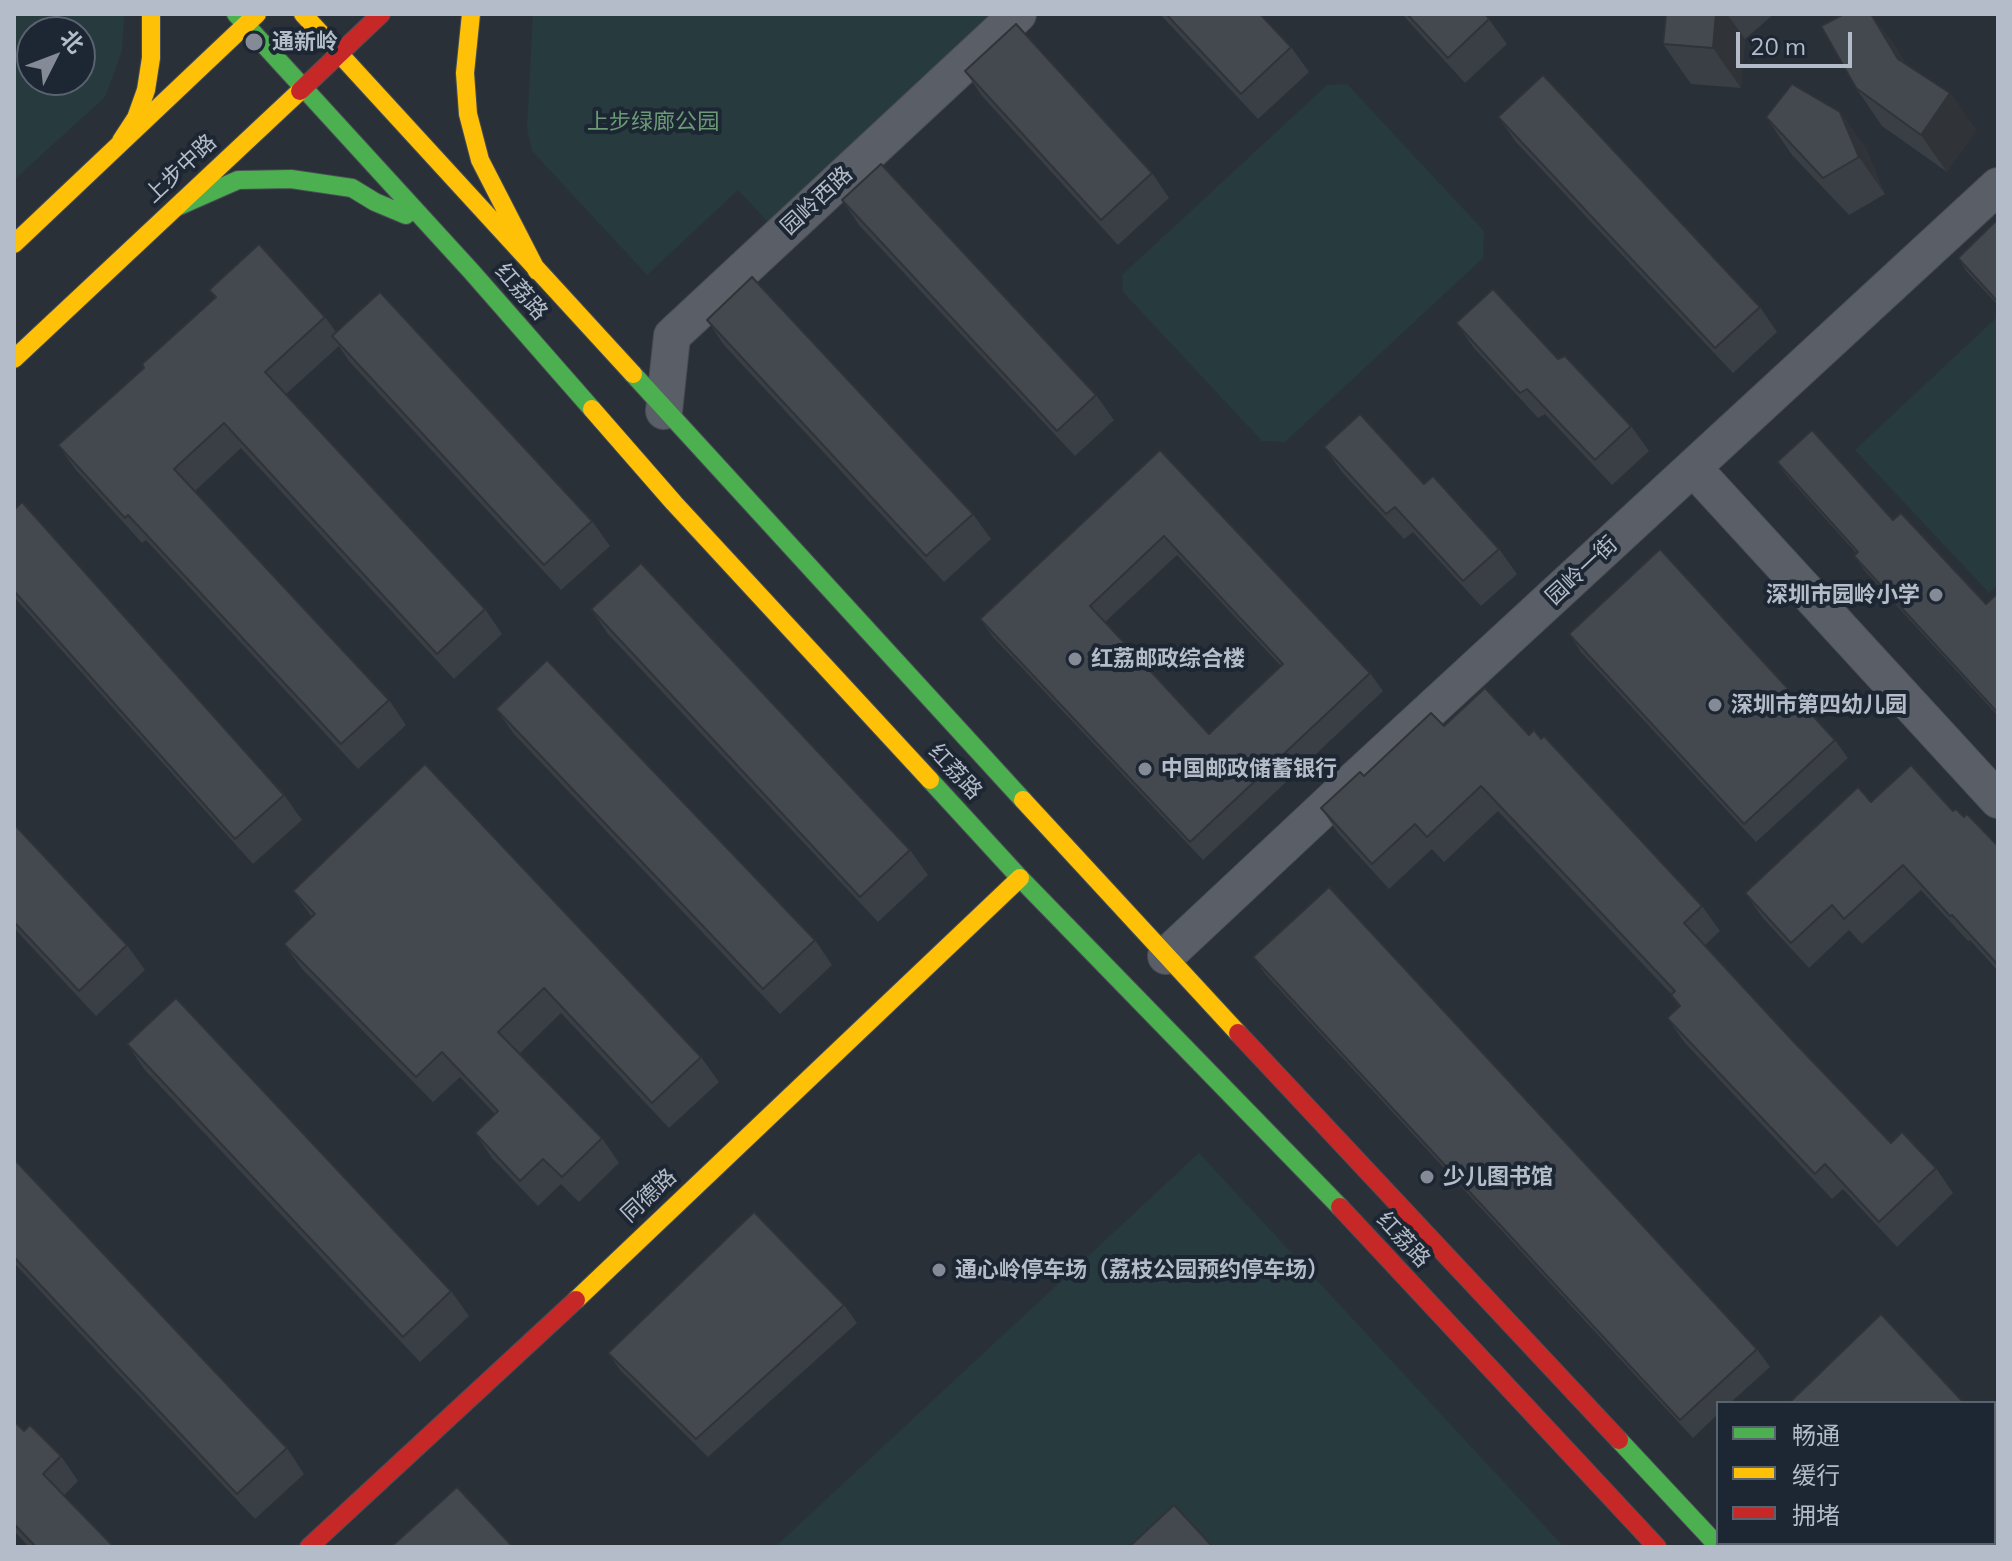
<!DOCTYPE html>
<html>
<head>
<meta charset="utf-8">
<style>
	body { margin:0 }
	#map { position:relative; width:2012px; height:1561px; overflow:hidden; background:#2a3038; font-family:Mulish,"Noto Sans SC",sans-serif }
	canvas { display:block }
	.frame { position:absolute; inset:0; border:16px solid #b4bcc9; pointer-events:none }
	.legend { position:absolute; left:1716px; top:1401px; width:280px; height:144px; box-sizing:border-box; background:#1d2633; border:2px solid #59626f; margin:0; padding:10px 14px; list-style:none; font-size:24px; color:#b4bcc9 }
	.legend li { display:flex; align-items:center; gap:16px; height:40px }
	.legend b { width:40px; border:2px solid #59626f }
	.north { position:absolute; left:16px; top:16px; width:80px; height:80px; box-sizing:border-box; background:#1d2633; border:2px solid #59626f; border-radius:50%; rotate:48deg; font-size:22px; font-weight:700; line-height:32px; text-align:center; color:#b4bcc9 }
	.north::after { content:''; display:block; margin:auto; width:28px; height:36px; background:#848b96; clip-path:polygon(50% 0,100% 100%,50% 72%,0 100%) }
	.scale { position:absolute; left:1736px; top:32px; width:116px; height:36px; box-sizing:border-box; border:4px solid #b4bcc9; border-top:0; padding-left:10px; font-size:24px; line-height:28px; white-space:nowrap; color:#b4bcc9; -webkit-text-stroke:6px #1d2633; paint-order:stroke }
</style>
</head>
<body>
<div id="map">
<canvas width="2012" height="1561"></canvas>
<div class="frame"></div>
<ul class="legend">
<li><b style="height:10px;background:#4caf50"></b>畅通</li>
<li><b style="height:10px;background:#ffc107"></b>缓行</li>
<li><b style="height:10px;background:#c62828"></b>拥堵</li>
</ul>
<div class="north">北</div>
<div class="scale">20 m</div>
</div>
<script>
const c = document.querySelector('canvas').getContext('2d');
c.lineJoin = 'round';
function fillPath(path, color) {
  c.fillStyle = color;
  c.fill(path, 'evenodd');
}
function poly(rows) {
  const path = new Path2D();
  for (const r of rows) {
    path.moveTo(r[0], r[1]);
    for (let i = 2; i < r.length; i += 2) path.lineTo(r[i], r[i + 1]);
  }
  return path;
}
function strokePath(path, color, width, dash) {
  c.strokeStyle = color;
  c.lineWidth = width;
  c.lineCap = dash ? 'butt' : 'round';
  c.setLineDash(dash || []);
  c.stroke(path);
}
function write(font, color, halo, rows, align = 'center') {
  c.font = font + ' Mulish,"Noto Sans SC",sans-serif';
  c.lineWidth = 8;
  c.setLineDash([]);
  c.textBaseline = 'middle';
  c.strokeStyle = halo;
  c.fillStyle = color;
  for (const [text, x, y, turn = 0] of rows) {
    c.save();
    c.translate(x, y);
    c.rotate((+turn || 0) * Math.PI / 180);
    c.textAlign = isNaN(turn) ? turn : align;
    if (halo) c.strokeText(text, 0, 0);
    c.fillText(text, 0, 0);
    c.restore();
  }
}
const green = poly([
	[14,14,124,14,122,51,105,97,14,180],
	[32,32,80,32,80,80,32,80],
	[533,14,992,14,768,222,738,190,647,275,532,151,527,128],
	[1347,84,1484,231,1483,258,1285,442,1262,441,1123,292,1122,275,1327,85],
	[1996,318,1998,321,1998,584,1989,593,1855,450],
	[1199,1153,1564,1547,775,1547]
]);
const street = poly([
	[664,411,672,336,1018,14],
	[1707,483,1998,800],
	[1166,956,1339,794,1998,186]
]);
const fast = poly([
	[236,14,471,271,592,409],
	[179,206,238,180,291,179,352,188,375,202,406,215],
	[633,374,1023,800],
	[930,780,1020,878,1340,1207],
	[1619,1440,1719,1547]
]);
const slow = poly([
	[303,14,633,374],
	[471,14,465,73,468,114,480,160,537,271],
	[121,141,136,118,146,90,151,58,151,14],
	[14,244,257,14],
	[14,359,300,91],
	[592,409,674,503,930,780],
	[1023,800,1238,1033],
	[576,1300,1020,878]
]);
const jam = poly([
	[300,91,381,14],
	[1238,1033,1619,1440],
	[1340,1207,1657,1547],
	[309,1547,576,1300]
]);
const wall = poly([
	[1160,14,1260,14,1291,47,1309,72,1258,119],
	[1402,14,1485,14,1507,44,1465,83],
	[1666,14,1774,14,1745,39,1741,88,1691,84,1663,44],
	[1891,40,1905,63,1950,93,1976,130,1947,172,1882,126,1856,88],
	[965,71,1152,173,1169,198,1118,245,982,96],
	[1840,112,1866,149,1885,194,1849,215,1792,155,1766,117],
	[1498,117,1760,307,1777,332,1733,373,1516,142],
	[842,200,1096,395,1114,420,1075,456,859,225],
	[1998,219,1998,305,1967,272,1958,258],
	[209,290,325,317,336,332,592,521,610,546,561,590,349,361,339,346,286,394,485,609,502,634,454,679,241,448,195,491,389,700,406,725,358,769,146,540,142,543,76,470,58,445,144,368,215,298],
	[707,320,973,514,991,539,944,582,724,345],
	[1456,323,1558,359,1631,426,1649,451,1612,485,1545,414,1538,418,1474,348],
	[1324,447,1424,484,1499,549,1517,574,1481,606,1413,532,1404,539,1342,472],
	[1160,450,1370,673,1383,691,1203,860,993,637,980,619],
	[1177,555,1281,666,1209,734,1105,622],
	[1777,462,1893,520,1986,604,1998,593,1998,716,1864,570,1854,556,1857,554,1787,476],
	[14,510,284,795,302,820,253,864,14,597],
	[591,609,910,850,928,875,878,922,608,634],
	[1569,634,1835,740,1848,758,1756,842,1581,652],
	[496,709,815,940,832,965,780,1014,514,734],
	[1444,726,1529,735,1702,906,1720,931,1705,945,1793,1041,1891,1143,1936,1168,1953,1193,1897,1247,1843,1189,1832,1199,1685,1043,1667,1018,1679,1007,1671,995,1672,995,1498,811,1444,862,1432,849,1389,889,1338,833,1321,808,1364,776],
	[425,764,701,1057,719,1082,669,1128,561,1013,519,1054,602,1138,619,1163,579,1202,561,1184,538,1206,492,1158,475,1133,495,1114,460,1077,433,1102,302,969,284,944,312,917,293,891],
	[1871,802,1953,811,1964,817,1998,846,1998,971,1970,940,1968,941,1921,890,1862,944,1849,930,1809,968,1763,918,1745,893],
	[14,824,127,945,145,970,96,1016,14,928],
	[1253,957,1757,1349,1770,1367,1730,1403,1718,1403,1718,1414,1693,1438,1266,975],
	[127,1044,451,1291,469,1316,420,1362,144,1069],
	[14,1159,287,1448,304,1474,255,1519,14,1263],
	[844,1305,857,1323,708,1457,621,1371,608,1353],
	[14,1421,24,1431,61,1456,78,1481,64,1495,114,1547,29,1547,14,1531]
]);
const shadedWall = poly([
	[1716,14,1727,14,1745,39,1741,88,1713,48],
	[1871,14,1891,40,1924,96,1898,59],
	[1950,93,1976,130,1947,172,1921,135],
	[1840,112,1866,149,1885,194,1859,157]
]);
const building = poly([
	[1166,14,1260,14,1291,47,1241,94,1166,14],
	[1407,14,1485,14,1489,19,1448,58,1407,14],
	[1666,14,1716,14,1713,48,1663,44,1666,14],
	[1844,14,1871,14,1898,59,1950,93,1921,135,1856,88,1821,26,1844,14],
	[1016,24,1152,173,1101,220,965,71,1016,24],
	[1543,75,1760,307,1715,348,1498,117,1543,75],
	[1792,84,1840,112,1859,157,1823,178,1766,117,1792,84],
	[881,164,1096,395,1057,431,842,200,881,164],
	[1998,219,1998,302,1958,258,1998,219],
	[259,244,325,317,265,372,485,609,437,654,224,423,174,469,389,700,341,744,128,515,125,518,58,445,144,368,142,364,216,297,209,290,259,244],
	[752,277,973,514,926,556,707,320,752,277],
	[1493,289,1558,359,1565,356,1631,426,1595,460,1527,389,1520,393,1456,323,1493,289],
	[380,292,592,521,544,565,332,336,380,292],
	[1360,414,1424,484,1433,476,1499,549,1463,581,1395,507,1386,514,1324,447,1360,414],
	[1812,430,1893,520,1901,513,1986,604,1998,593,1998,713,1854,556,1858,552,1777,462,1812,430],
	[1160,450,1370,673,1190,842,980,619,1160,450],
	[1164,536,1283,664,1209,734,1090,606,1164,536],
	[22,502,284,795,235,839,14,591,14,510,22,502],
	[1660,549,1835,740,1744,824,1569,634,1660,549],
	[641,563,910,850,860,897,591,609,641,563],
	[547,660,815,940,763,989,496,709,547,660],
	[1485,688,1529,735,1534,730,1541,739,1544,736,1702,906,1684,923,1793,1041,1891,1143,1902,1132,1936,1168,1879,1222,1825,1164,1815,1174,1667,1018,1680,1006,1671,995,1675,991,1481,786,1427,837,1415,824,1372,864,1321,808,1360,772,1364,776,1431,713,1444,726,1485,688],
	[425,764,701,1057,652,1103,544,988,498,1032,602,1138,562,1177,543,1159,520,1181,475,1133,498,1111,442,1052,416,1077,284,944,315,914,293,891,425,764],
	[1911,765,1953,811,1956,809,1964,817,1967,814,1998,846,1998,965,1952,915,1950,916,1903,865,1844,919,1832,905,1791,943,1745,893,1858,787,1871,802,1911,765],
	[14,824,127,945,79,991,14,922,14,824],
	[1329,887,1757,1349,1680,1420,1253,957,1329,887],
	[176,998,451,1291,403,1337,127,1044,176,998],
	[14,1159,287,1448,237,1494,14,1257,14,1159],
	[754,1212,844,1305,696,1439,608,1353,754,1212],
	[1881,1314,1964,1403,1789,1403,1881,1314],
	[14,1421,24,1431,30,1425,61,1456,43,1474,114,1547,36,1547,14,1524,14,1421],
	[1994,1435,1998,1439,1998,1547,1844,1547,1840,1543,1994,1543,1994,1435],
	[457,1487,513,1547,391,1547,457,1487],
	[1174,1505,1213,1547,1129,1547,1174,1505]
]);
const markers = [
	[254,42,10,"#848b96"],
	[1936,595,8,"#848b96"],
	[1075,659,8,"#848b96"],
	[1715,705,8,"#848b96"],
	[1145,769,8,"#848b96"],
	[1427,1177,8,"#848b96"],
	[939,1270,8,"#848b96"]
];
const poiNames = [
	["通新岭",272,42],
	["深圳市园岭小学",1920,595,"right"],
	["红荔邮政综合楼",1091,659],
	["深圳市第四幼儿园",1731,705],
	["中国邮政储蓄银行",1161,769],
	["少儿图书馆",1443,1177],
	["通心岭停车场（荔枝公园预约停车场）",955,1270]
];
const parkNames = [
	["上步绿廊公园",653,122]
];
const streetNames = [
	["上步中路",181,169,-43],
	["园岭西路",817,201,-43],
	["红荔路",521,292,49],
	["园岭一街",1582,571,-43],
	["红荔路",955,772,47],
	["同德路",649,1196,-43],
	["红荔路",1403,1240,47]
];
fillPath(green, '#273a3e');
strokePath(street, '#484c53', 38);
strokePath(fast, '#484c53', 20);
strokePath(slow, '#484c53', 20);
strokePath(jam, '#484c53', 20);
strokePath(street, '#5a5e66', 36);
strokePath(fast, '#4caf50', 18);
strokePath(slow, '#ffc107', 18);
strokePath(jam, '#c62828', 18);
fillPath(wall, '#3a3f45');
fillPath(shadedWall, '#303338');
fillPath(building, '#444950');
strokePath(building, '#303338', 2);
for (const [x, y, r, color] of markers) {
  const dot = new Path2D();
  dot.arc(x, y, r, 0, 2 * Math.PI);
  c.fillStyle = color;
  c.fill(dot);
  strokePath(dot, '#1d2633', 3);
}
write('bold 22px', '#b4bcc9', '#1d2633', poiNames, 'left');
write('22px', '#6b9a76', '#1d2633', parkNames);
write('22px', '#b4bcc9', '#1d2633', streetNames);
</script>
</body>
</html>
